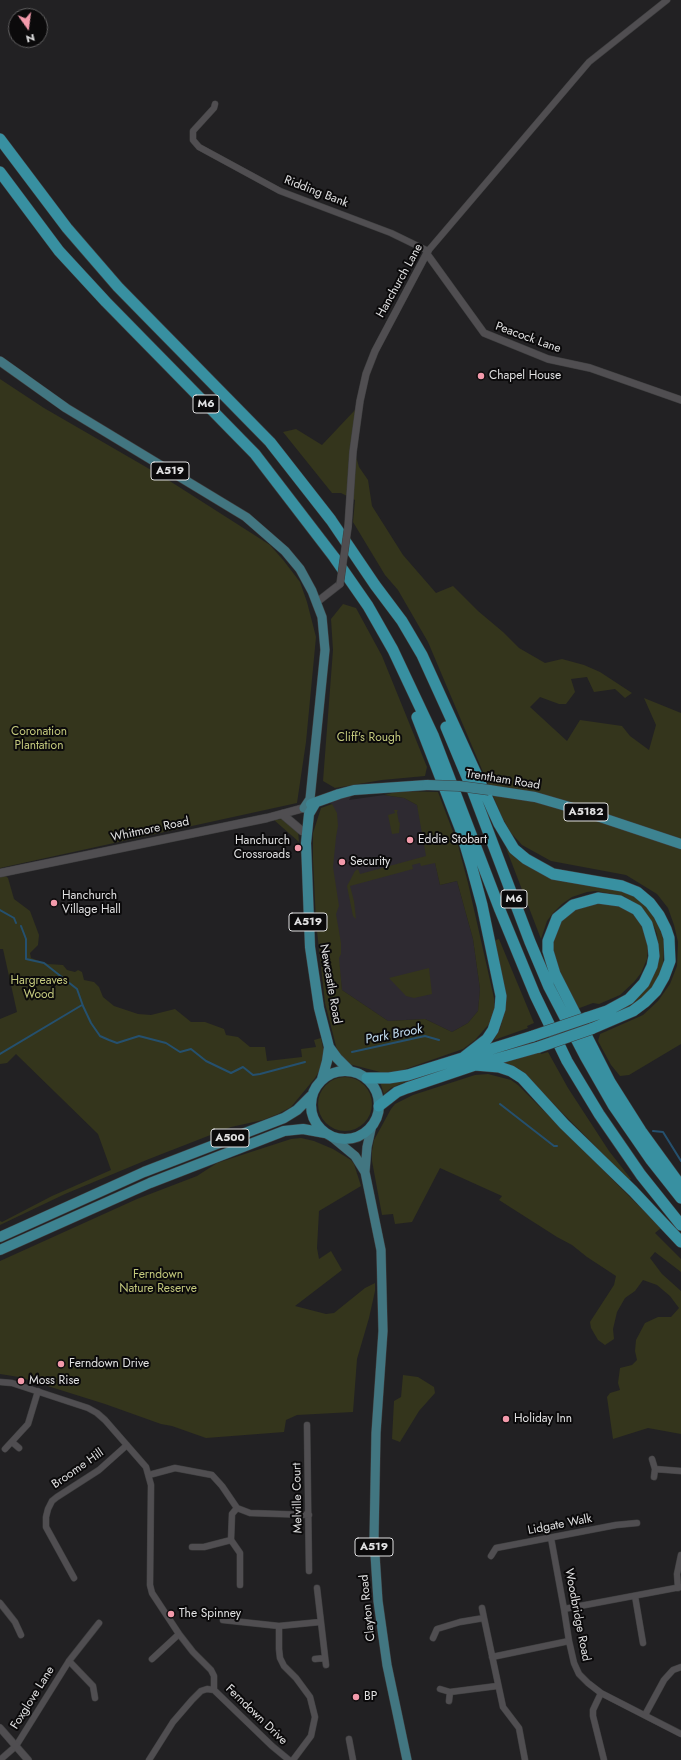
<!DOCTYPE html>
<html>
<head>
<meta charset="utf-8">
<style>
	body { margin:0 }
	#map { position:relative; width:681px; height:1760px; overflow:hidden; background:#222123; font-family:Jost,sans-serif }
	canvas { display:block }
	.north { position:absolute; left:8px; top:8px; width:40px; height:40px; box-sizing:border-box; background:#0b0a0b; border:1px solid #616061; border-radius:50%; rotate:166deg; font-size:11px; font-weight:700; line-height:16px; text-align:center; color:#e1e1e2 }
	.north::after { content:''; display:block; margin:auto; width:14px; height:18px; background:#f39aab; clip-path:polygon(50% 0,100% 100%,50% 72%,0 100%) }
</style>
</head>
<body>
<div id="map">
<canvas width="681" height="1760"></canvas>
<div class="north">N</div>
</div>
<script>
const c = document.querySelector('canvas').getContext('2d');
c.lineJoin = 'round';
function fillPath(path, color) {
  c.fillStyle = color;
  c.fill(path, 'evenodd');
}
function poly(rows) {
  const path = new Path2D();
  for (const r of rows) {
    if (r.length === 3) {
      path.moveTo(r[0] + r[2], r[1]);
      path.arc(r[0], r[1], r[2], 0, 2 * Math.PI);
      continue;
    }
    path.moveTo(r[0], r[1]);
    for (let i = 2; i < r.length; i += 2) path.lineTo(r[i], r[i + 1]);
  }
  return path;
}
function strokePath(path, color, width, dash) {
  c.strokeStyle = color;
  c.lineWidth = width;
  c.lineCap = dash ? 'butt' : 'round';
  c.setLineDash(dash || []);
  c.stroke(path);
}
function write(font, color, halo, rows, align = 'center') {
  c.font = font + ' Jost,sans-serif';
  c.lineWidth = 4;
  c.setLineDash([]);
  c.textBaseline = 'middle';
  c.strokeStyle = halo;
  c.fillStyle = color;
  for (const [text, x, y, turn = 0] of rows) {
    c.save();
    c.translate(x, y);
    c.rotate((+turn || 0) * Math.PI / 180);
    c.textAlign = isNaN(turn) ? turn : align;
    if (halo) c.strokeText(text, 0, 0);
    c.fillText(text, 0, 0);
    c.restore();
  }
}
const built = poly([
	[352,795,349,800,384,795,404,798,417,805,435,862,440,885,457,881,473,939,480,989,478,1011,468,1023,452,1032,425,1019,388,1021,342,990,332,906,332,804,327,802]
]);
const green = poly([
	[0,379,44,408,165,478,270,545,284,561,300,582,307,602,316,637,306,742,297,803,0,868],
	[355,410,353,446,359,467,368,480,372,506,403,555,436,593,453,586,478,611,503,632,519,648,545,663,562,659,584,665,600,672,632,693,625,698,615,689,594,692,587,677,571,679,575,692,566,704,559,704,540,697,530,707,567,741,580,720,622,726,630,736,649,750,656,725,644,698,681,713,681,1044,629,1075,620,1076,611,1065,598,1041,600,1034,643,1015,658,1001,670,984,677,966,678,942,674,925,668,908,657,894,626,875,551,861,522,845,511,833,502,817,428,642,398,590,385,575,353,522,355,500,341,493,332,493,283,432,296,429,322,445],
	[343,604,356,608,382,656,427,767,425,776,382,780,335,788,323,781,333,650,331,619],
	[400,791,438,792,458,845,468,883,494,998,494,1010,489,1024,475,1040,463,1049,397,1072,380,1072,349,1064,345,1061,337,1050,325,1003,316,922,313,860,313,833,321,808,332,804,337,813,338,826,336,837,333,867,339,906,336,914,341,943,341,954,339,958,342,990,388,1021,425,1019,452,1032,468,1023,478,1011,480,989,473,939,457,881,440,885,435,863,421,866,420,863,412,865,413,869,350,886,354,901,356,919,353,916,347,886,355,871,358,869,360,874,426,856,417,805,404,798,384,795],
	[394,810,398,810,397,812,399,823,400,822,399,833,392,834,388,815,395,813],
	[282,819,298,830,299,842,274,820],
	[506,848,526,864,626,891,642,901,658,921,664,942,663,967,654,985,643,998,627,1009,588,1024,587,1020,650,981,656,971,659,953,657,934,654,926,642,908,624,896,596,891,587,892,572,897,562,904,553,913,547,921,541,939],
	[0,871,8,878,14,899,30,911,39,935,38,945,30,953,31,958,48,964,63,965,67,970,75,972,78,970,82,972,84,980,94,982,99,987,103,997,114,1006,138,1014,151,1015,175,1009,191,1022,205,1022,224,1029,226,1035,238,1037,250,1047,265,1047,267,1061,302,1057,301,1049,316,1047,314,1040,321,1038,324,1053,321,1068,315,1078,291,1107,278,1114,263,1120,231,1127,149,1159,65,1194,0,1225,0,1221,2,1222,52,1196,111,1170,98,1134,16,1054,7,1063,0,1064,0,1019,17,1012,3,949,0,949],
	[590,903,612,903,626,909,634,915,645,930,648,946,647,959,641,973,634,982,620,995,599,1004,593,1003,577,1009,556,963,552,946,558,927,566,914],
	[499,939,534,1023,527,1026,528,1028,494,1040,500,1029,506,1007,506,996,493,941],
	[429,968,432,994,414,998,406,996,389,978],
	[533,1038,535,1041,476,1058,400,1084,391,1088,384,1094,380,1082,402,1082],
	[539,1050,541,1054,548,1052,568,1088,609,1151,631,1179,629,1180,606,1157,525,1075,499,1062],
	[488,1074,511,1080,518,1085,661,1228,655,1233,681,1259,681,1272,655,1252,650,1258,662,1274,681,1291,681,1434,648,1428,613,1439,607,1397,610,1393,620,1390,618,1383,620,1368,632,1365,637,1360,635,1351,636,1340,645,1323,658,1317,671,1317,679,1308,670,1296,657,1285,643,1280,635,1291,625,1298,617,1312,613,1329,614,1339,605,1345,598,1340,591,1328,590,1322,614,1285,616,1276,587,1257,572,1245,557,1237,499,1200,502,1196,440,1168,412,1222,395,1224,393,1214,382,1215,372,1161,372,1151,374,1140,391,1109,395,1104,413,1095,475,1075],
	[345,1104,27],
	[301,1138,314,1141,333,1149,351,1160,354,1164,361,1186,319,1211,317,1248,319,1259,331,1251,342,1270,295,1306,326,1314,334,1313,365,1288,375,1283,375,1291,369,1318,357,1359,353,1412,297,1415,286,1420,284,1432,206,1438,172,1426,161,1424,105,1404,19,1377,0,1374,0,1261,137,1199,197,1176,217,1163,291,1139],
	[403,1375,418,1377,434,1387,435,1393,419,1411,400,1442,392,1439,394,1401,401,1397]
]);
const stream = poly([
	[0,910,14,918,16,923],
	[21,926,26,939,26,959,44,963,77,989,83,1006,91,1023,100,1036,109,1040,117,1043,139,1036,166,1043,180,1052,191,1049,206,1061,231,1073,243,1067,253,1075,260,1074,305,1062],
	[352,1052,425,1036,439,1040],
	[0,1054,82,1005],
	[500,1104,554,1146,557,1146],
	[653,1131,663,1132,681,1161]
]);
const minor = poly([
	[215,104,214,108,193,131,193,140,199,147,280,191,391,233,428,251,589,62,667,0],
	[0,1382,12,1383,88,1408,97,1413,105,1420,146,1467,151,1485,150,1585,152,1593,179,1634,193,1652,211,1670,214,1676,214,1690,272,1746,289,1760],
	[307,1425,309,1571],
	[12,1442,19,1448],
	[5,1449,28,1424,38,1391],
	[652,1459,655,1469,681,1471],
	[149,1475,175,1468,212,1475,222,1486,237,1508,250,1513,309,1515],
	[654,1477,655,1469],
	[237,1508,232,1514,231,1540,240,1553,240,1585],
	[551,1538,564,1609,569,1641,574,1663,579,1674,588,1683,601,1693,681,1734],
	[192,1547,204,1547,231,1540],
	[491,1556,496,1548,616,1525,637,1523],
	[74,1578,46,1527,46,1517,48,1509,52,1501,57,1497,99,1470,127,1445],
	[317,1588,326,1665],
	[678,1588,677,1574,681,1555],
	[635,1596,643,1643],
	[0,1603,15,1622,21,1635],
	[482,1608,484,1618],
	[564,1609,681,1587],
	[223,1620,279,1626,320,1622],
	[279,1626,279,1649,280,1658,284,1666,296,1678,310,1697,315,1717,311,1736,293,1760],
	[433,1638,437,1629,460,1622,484,1618,503,1707,519,1728,525,1760],
	[492,1657,569,1641],
	[152,1659,179,1634],
	[315,1659,325,1658],
	[69,1661,93,1686,95,1698],
	[440,1689,450,1692,497,1686],
	[601,1693,593,1710,593,1716,604,1760],
	[449,1701,450,1692],
	[645,1715,664,1680,673,1670,681,1667],
	[349,1739,353,1760],
	[0,1760,16,1746,69,1661,99,1623],
	[149,1760,173,1722,192,1700,201,1691,207,1689,214,1690]
]);
const tertiary = poly([
	[427,254,484,333,548,359,590,368,681,400],
	[348,527,353,452,360,401,366,374,375,351,428,251],
	[317,602,340,584],
	[0,1728,28,1760]
]);
const secondary = poly([
	[282,814,302,831],
	[0,873,267,818,304,808]
]);
const primary = poly([
	[0,361,66,408,246,517,285,551,300,569,312,591,322,617,325,650,310,799,304,808],
	[372,1125,367,1147,365,1172,381,1250,383,1331,376,1433,374,1539,378,1601,387,1665,407,1760],
	[332,1137,355,1156,365,1172]
]);
const trunk = poly([
	[489,790,535,797,573,808,681,844],
	[316,802,309,814,306,843,310,947,319,1008,329,1047,327,1061,322,1079],
	[311,804,339,794,354,790,427,785],
	[329,1047,337,1058,349,1070],
	[345,1105,34],
	[0,1237,144,1172,284,1118,297,1110,311,1096],
	[0,1250,150,1183,284,1131,303,1129,325,1133]
]);
const motorway = poly([
	[0,139,67,228,118,287,270,442,331,520,375,585,402,621,422,655,499,824,514,849,526,859,553,874,622,886,637,892,650,903,659,915,666,929,669,938,670,961,664,977,656,991,645,1002,633,1011,591,1029],
	[0,172,59,251,106,302,255,454,334,557,368,606,393,650,433,735,500,910,535,995,567,1061,599,1114,641,1175,681,1225],
	[417,717,460,828,472,868,482,905,501,996,500,1009,493,1030,487,1039,464,1057],
	[446,727,472,789,530,942,549,987,585,1056,613,1105,651,1160,681,1198],
	[586,1018,607,1011,629,999,644,983,652,966,654,956,653,945,647,924,637,910,620,901,598,898,573,905,557,918,548,941,548,951,555,974,610,1082,641,1131,681,1186],
	[475,1065,499,1067,511,1071,522,1078,564,1124,633,1191,681,1242],
	[367,1078,389,1078,408,1075,533,1036],
	[379,1106,397,1092,407,1088,475,1065,539,1047]
]);
const tertiaryBridge = poly([
	[340,584,348,527]
]);
const trunkBridge = poly([
	[427,785,459,786,489,790]
]);
const motorwayBridge = poly([
	[533,1036,586,1018],
	[539,1047,591,1029]
]);
const markers = [
	[481,376,4,"#f39aab"],
	[410,840,4,"#f39aab"],
	[298,848,4,"#f39aab"],
	[342,862,4,"#f39aab"],
	[54,903,4,"#f39aab"],
	[61,1364,4,"#f39aab"],
	[21,1381,4,"#f39aab"],
	[506,1419,4,"#f39aab"],
	[171,1614,4,"#f39aab"],
	[356,1697,4,"#f39aab"]
];
const shields = [
	[206,404,26],
	[170,471,38],
	[586,812,44],
	[514,899,26],
	[308,922,38],
	[230,1138,38],
	[374,1547,38]
];
const shieldNames = [
	["M6",206,404],
	["A519",170,471],
	["A5182",586,812],
	["M6",514,899],
	["A519",308,922],
	["A500",230,1138],
	["A519",374,1547]
];
const streetNames = [
	["Ridding Bank",316,192,21],
	["Hanchurch Lane",400,281,-61],
	["Peacock Lane",528,338,20],
	["Trentham Road",503,780,9],
	["Whitmore Road",150,830,-12],
	["Newcastle Road",330,984,80],
	["Broome Hill",78,1469,-35],
	["Melville Court",298,1498,-91],
	["Lidgate Walk",560,1525,-11],
	["Clayton Road",368,1608,-96],
	["Woodbridge Road",577,1615,79],
	["Foxglove Lane",33,1698,-58],
	["Ferndown Drive",256,1715,44]
];
const poiNames = [
	["Chapel House",489,376],
	["Eddie Stobart",418,840],
	["Hanchurch",290,841,"right"],
	["Crossroads",290,855,"right"],
	["Security",350,862],
	["Hanchurch",62,896],
	["Village Hall",62,910],
	["Ferndown Drive",69,1364],
	["Moss Rise",29,1381],
	["Holiday Inn",514,1419],
	["The Spinney",179,1614],
	["BP",364,1697]
];
const parkNames = [
	["Coronation",39,732],
	["Plantation",39,746],
	["Cliff's Rough",369,738],
	["Hargreaves",39,981],
	["Wood",39,995],
	["Ferndown",158,1275],
	["Nature Reserve",158,1289]
];
const waterNames = [
	["Park Brook",394,1035,-11]
];
fillPath(built, '#2e2a31');
fillPath(green, '#34351c');
strokePath(stream, '#25506e', 2);
strokePath(minor, '#3e3e3f', 7);
strokePath(tertiary, '#3e3e3f', 8);
strokePath(secondary, '#3e3e3f', 9);
strokePath(primary, '#3e3e3f', 10);
strokePath(trunk, '#3e3e3f', 11);
strokePath(motorway, '#3e3e3f', 12);
strokePath(minor, '#504e51', 6);
strokePath(tertiary, '#504e51', 7);
strokePath(secondary, '#504e51', 8);
strokePath(primary, '#427681', 9);
strokePath(trunk, '#3d8391', 10);
strokePath(motorway, '#3890a1', 11);
strokePath(tertiaryBridge, '#3e3e3f', 8, []);
strokePath(trunkBridge, '#3e3e3f', 11, []);
strokePath(motorwayBridge, '#3e3e3f', 12, []);
strokePath(tertiaryBridge, '#504e51', 7);
strokePath(trunkBridge, '#3d8391', 10);
strokePath(motorwayBridge, '#3890a1', 11);
for (const [x, y, r, color] of markers) {
  const dot = new Path2D();
  dot.arc(x, y, r, 0, 2 * Math.PI);
  c.fillStyle = color;
  c.fill(dot);
  strokePath(dot, '#0b0a0b', 1.5);
}
for (const [x, y, w] of shields) {
  const box = new Path2D();
  box.roundRect(x - w / 2, y - 9, w, 18, 3);
  c.fillStyle = '#0b0a0b';
  c.fill(box);
  strokePath(box, '#e1e1e2', 1);
}
write('bold 11px', '#e1e1e2', null, shieldNames);
write('12px', '#e1e1e2', '#0b0a0b', streetNames);
write('12px', '#e1e1e2', '#0b0a0b', poiNames, 'left');
write('12px', '#c4c97d', '#0b0a0b', parkNames);
write('italic 13px', '#c5e0f4', '#0b0a0b', waterNames);
</script>
</body>
</html>
